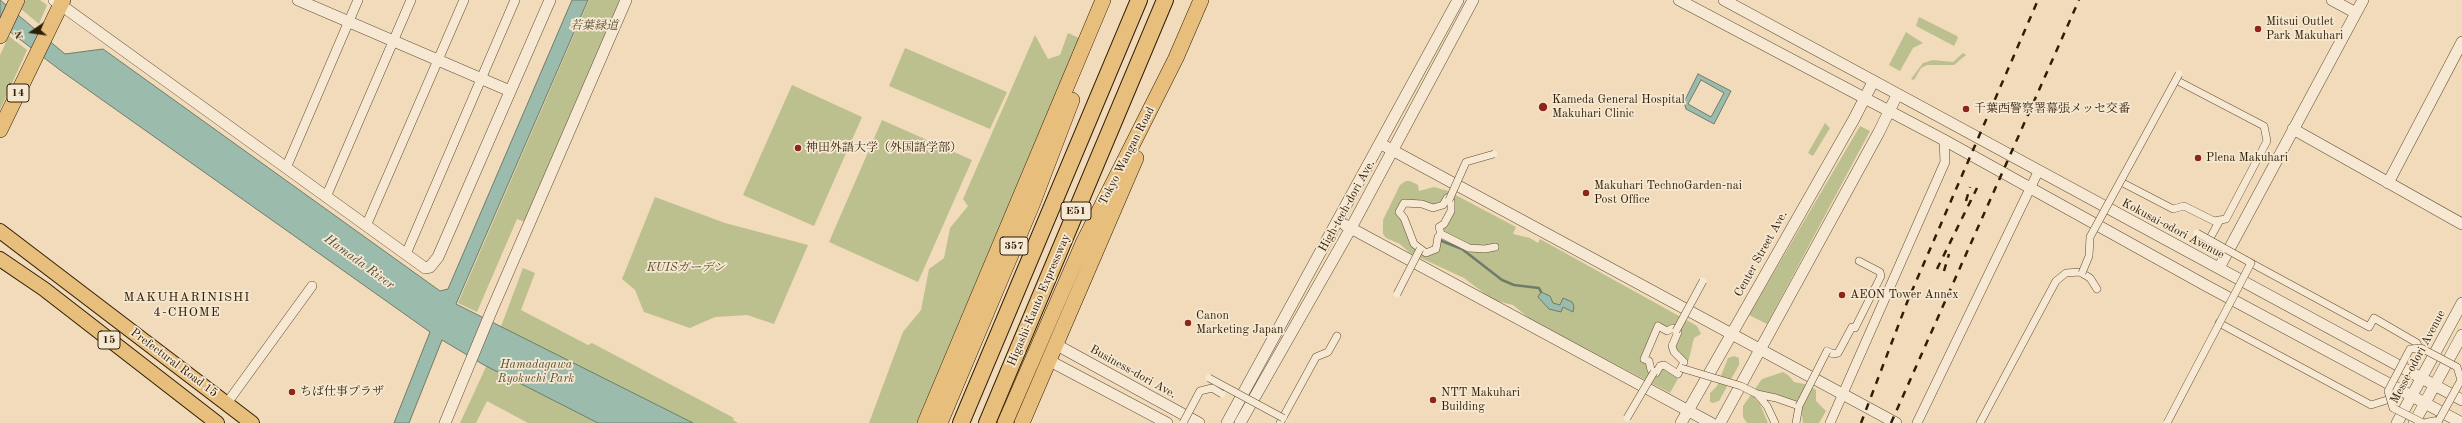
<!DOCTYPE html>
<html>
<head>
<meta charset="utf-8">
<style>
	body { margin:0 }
	#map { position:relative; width:2462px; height:423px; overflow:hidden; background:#f1dbba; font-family:"Old Standard TT",serif }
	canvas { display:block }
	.north { position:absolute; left:12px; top:12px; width:40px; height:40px; -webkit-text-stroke:3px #f6e8d2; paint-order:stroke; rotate:257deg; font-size:11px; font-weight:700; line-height:16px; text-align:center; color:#2f1e05 }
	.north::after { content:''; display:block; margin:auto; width:14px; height:18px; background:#2f1e05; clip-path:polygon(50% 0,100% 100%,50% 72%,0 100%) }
</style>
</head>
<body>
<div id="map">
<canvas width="2462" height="423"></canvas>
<div class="north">N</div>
</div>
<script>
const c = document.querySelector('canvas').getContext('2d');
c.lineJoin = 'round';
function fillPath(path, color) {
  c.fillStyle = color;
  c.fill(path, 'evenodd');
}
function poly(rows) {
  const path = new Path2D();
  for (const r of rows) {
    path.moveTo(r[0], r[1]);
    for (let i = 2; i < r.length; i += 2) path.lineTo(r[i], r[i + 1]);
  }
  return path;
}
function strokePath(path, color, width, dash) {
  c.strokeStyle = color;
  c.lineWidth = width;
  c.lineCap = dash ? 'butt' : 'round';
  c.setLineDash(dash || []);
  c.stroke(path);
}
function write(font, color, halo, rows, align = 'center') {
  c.font = font + ' "Old Standard TT","Noto Serif JP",serif';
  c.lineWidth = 3.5;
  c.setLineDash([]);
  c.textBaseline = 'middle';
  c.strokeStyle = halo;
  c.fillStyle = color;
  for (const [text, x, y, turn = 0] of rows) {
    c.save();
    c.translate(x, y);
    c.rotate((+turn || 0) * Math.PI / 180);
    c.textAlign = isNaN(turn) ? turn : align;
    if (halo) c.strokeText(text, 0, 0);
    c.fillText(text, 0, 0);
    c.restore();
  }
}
const green = poly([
	[26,0,40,0,47,5,39,24,21,9],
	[589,0,621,0,525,222,517,219,477,312,458,303],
	[1919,17,1957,36,1958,38,1954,46,1916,26],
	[1906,32,1923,43,1913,48,1900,71,1889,65],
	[1068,33,1079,38,919,423,869,423,903,332,921,310,929,269,944,258,950,228,968,206,963,199,1035,35,1048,59,1060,55],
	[9,36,27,50,0,110,0,55],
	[905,48,1007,92,990,129,889,86],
	[1963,53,1966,55,1954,65,1927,65,1921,68,1914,80,1911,79,1923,63,1933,60,1953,62],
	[792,85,862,117,814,226,743,195],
	[882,120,972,160,918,282,829,242],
	[1825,123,1830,128,1813,156,1808,153],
	[1860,126,1870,131,1767,324,1749,315],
	[1406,181,1410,181,1418,185,1419,191,1434,187,1448,191,1516,227,1513,234,1530,238,1538,243,1540,239,1697,326,1701,334,1694,338,1689,359,1670,393,1530,319,1513,305,1493,300,1464,278,1410,253,1400,244,1386,238,1383,234,1383,220,1400,185],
	[1451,201,1433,252,1414,244,1399,212,1404,203,1439,207],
	[1658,326,1678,333,1674,352,1684,362,1678,374,1660,366,1651,370,1645,359],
	[655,197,725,223,808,245,774,324,747,315,715,317,690,328,644,312,635,290,622,279],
	[523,268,535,273,521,310,588,345,592,343,734,418,733,420,738,423,528,423,487,401,476,423,460,423,485,369],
	[1734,356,1739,358,1739,365,1719,401,1713,403,1710,402,1710,393,1717,386,1728,358],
	[1783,372,1789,376,1794,382,1809,385,1816,390,1816,401,1826,411,1819,423,1803,423,1801,409,1794,401,1760,391,1755,399,1760,404,1768,423,1747,423,1743,417,1743,406,1762,379]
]);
const water = poly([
	[0,0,65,54,103,49,440,291,448,289,572,0,588,0,456,304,693,423,598,423,484,365,442,340,409,423,394,423,430,332,60,70,9,31,0,23,0,0],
	[1698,74,1731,91,1714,124,1686,109,1684,102,1698,74],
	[1701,80,1724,93,1711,117,1688,104,1701,80],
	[1541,292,1550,296,1553,303,1560,305,1563,298,1572,302,1574,306,1573,312,1563,307,1561,312,1549,309,1538,297,1541,292]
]);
const stream = poly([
	[1439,240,1462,249,1502,280,1514,285,1539,288,1541,292]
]);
const pedestrian = poly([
	[2121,182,2173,209,2184,206,2214,221,2226,219,2267,141,2264,126,2176,80],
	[1447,198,1451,201,1451,211,1444,224,1439,227,1441,234,1438,237,1436,249,1426,253,1414,244,1404,218,1399,212,1404,203,1422,204,1433,208,1443,205,1447,198],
	[1441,234,1469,248,1485,249,1495,247],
	[2209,240,2220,220],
	[2251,263,2369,327,2374,318,2417,343,2419,348],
	[2219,323,2371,405,2390,399],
	[1658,326,1667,331,1673,328,1678,332,1672,346,1674,352,1684,362,1678,374,1664,365,1660,366,1656,373,1651,370,1649,361,1644,359,1658,326],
	[1827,351,1833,354,1838,353,1852,327,1855,328,1881,276,1880,272,1859,261],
	[1757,394,1776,398,1799,406,1796,423],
	[1757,394,1767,406,1775,423],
	[1280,423,1316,357,1328,352,1337,336],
	[1980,423,2056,281,2066,273,2080,272,2090,278,2097,289],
	[2423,423,2439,420]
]);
const minor = poly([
	[286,168,358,0],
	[326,197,411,0],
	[366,226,464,0],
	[406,254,515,0],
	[227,403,312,286],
	[1830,423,1945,162,1944,140],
	[1917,423,2038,172]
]);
const tertiary = poly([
	[54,0,425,268,430,267,438,257,550,0],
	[298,0,510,91],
	[1679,0,1944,140,2205,285,2462,423],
	[1724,0,2462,400],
	[2332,0,2356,13],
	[2293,129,2462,224],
	[1381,144,1896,423],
	[2388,183,2462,42],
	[1345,225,1711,423],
	[2219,268,2363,0],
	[1055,344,1199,423],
	[1048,360,1167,423],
	[445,423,491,312,626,0],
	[1227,423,1458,0],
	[1240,423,1351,228,1473,0],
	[1681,423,1854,119,1873,82],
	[1720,423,1879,132,1897,95],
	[2397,423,2462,303],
	[2414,423,2462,335]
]);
const primary = poly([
	[0,231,252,423],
	[0,259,44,289,217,423]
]);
const trunk = poly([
	[0,36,17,0],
	[0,130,63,0],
	[925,423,1103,0],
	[940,423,1032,205,1072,100],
	[1005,423,1084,241,1176,58,1201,0],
	[1022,423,1136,158]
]);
const motorway = poly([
	[961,423,1139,0],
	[987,423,1165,0]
]);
const rail = poly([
	[1966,201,1970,187],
	[1937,269,1977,188],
	[1944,271,1949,254],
	[1861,423,1908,300,2038,0],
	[1891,423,2079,0]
]);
const pedestrianBridge = poly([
	[1449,200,1466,162,1494,154],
	[2082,273,2089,256,2090,237,2179,74],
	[1397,294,1420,249],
	[1676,331,1703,281],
	[1681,368,1741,386,1757,394],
	[1209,378,1283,418],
	[1799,406,1827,351],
	[1627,418,1654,372],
	[1183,423,1200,391,1212,388,1222,394],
	[2167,423,2251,263,2197,233],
	[2423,423,2393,408,2388,391,2410,349,2421,348,2457,367,2461,380,2439,420]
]);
const markers = [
	[2258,29,4,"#8f2418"],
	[1543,107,5,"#8f2418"],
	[1966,109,4,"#8f2418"],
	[798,148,4,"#8f2418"],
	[2198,158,4,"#8f2418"],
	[1586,193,4,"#8f2418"],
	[1842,295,4,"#8f2418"],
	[1188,323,4,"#8f2418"],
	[292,392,4,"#8f2418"],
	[1433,400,4,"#8f2418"]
];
const shields = [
	[18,93,22],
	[1076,211,30],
	[1014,246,28],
	[109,340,22]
];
const shieldNames = [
	["14",18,93],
	["E51",1076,211],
	["357",1014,246],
	["15",109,340]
];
const poiNames = [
	["Mitsui Outlet",2266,22],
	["Park Makuhari",2266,36],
	["Kameda General Hospital",1552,100],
	["Makuhari Clinic",1552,114],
	["千葉西警察署幕張メッセ交番",1974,109],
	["神田外語大学（外国語学部）",806,148],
	["Plena Makuhari",2206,158],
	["Makuhari TechnoGarden-nai",1594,186],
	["Post Office",1594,200],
	["AEON Tower Annex",1850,295],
	["Canon",1196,316],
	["Marketing Japan",1196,330],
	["ちば仕事プラザ",300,392],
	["NTT Makuhari",1441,393],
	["Building",1441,407]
];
const parkNames = [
	["若葉緑道",594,26],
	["KUISガーデン",686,268],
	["Hamadagawa",536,365],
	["Ryokuchi Park",536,379]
];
const streetNames = [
	["Tokyo Wangan Road",1127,156,-63],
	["High-tech-dori Ave.",1347,206,-61],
	["Kokusai-odori Avenue",2173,229,28],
	["Center Street Ave.",1761,254,-61],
	["Higashi-Kanto Expressway",1039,300,-67],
	["Messe-odori Avenue",2418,357,-62],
	["Prefectural Road 15",174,363,37],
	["Business-dori Ave.",1133,372,29]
];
const waterNames = [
	["Hamada River",359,262,36]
];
const neighbourhoodNames = [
	["MAKUHARINISHI",187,298],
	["4-CHOME",187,313]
];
fillPath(green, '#bcc08e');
fillPath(water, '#9bbbad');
strokePath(water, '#707c6a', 1);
strokePath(stream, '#707c6a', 2.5);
strokePath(pedestrian, '#604d32', 8);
strokePath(minor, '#604d32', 10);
strokePath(tertiary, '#604d32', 12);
strokePath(primary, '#2f1e05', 16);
strokePath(trunk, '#2f1e05', 16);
strokePath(motorway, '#2f1e05', 18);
strokePath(pedestrian, '#f6e8d2', 7);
strokePath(minor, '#f6e8d2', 9);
strokePath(tertiary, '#f6e8d2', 11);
strokePath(primary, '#e8be7d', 14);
strokePath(trunk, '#e8be7d', 15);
strokePath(motorway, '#e8be7d', 16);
strokePath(rail, '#2f1e05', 2.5, [7, 7]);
strokePath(pedestrianBridge, '#604d32', 8, []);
strokePath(pedestrianBridge, '#f6e8d2', 7);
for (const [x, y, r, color] of markers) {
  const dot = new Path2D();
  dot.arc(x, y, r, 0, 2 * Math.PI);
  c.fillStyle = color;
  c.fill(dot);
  strokePath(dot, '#f6e8d2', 1.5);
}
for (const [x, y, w] of shields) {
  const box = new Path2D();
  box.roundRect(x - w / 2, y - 9, w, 18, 3);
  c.fillStyle = '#f6e8d2';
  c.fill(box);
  strokePath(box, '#2f1e05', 1);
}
write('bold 11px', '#2f1e05', null, shieldNames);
write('12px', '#2f1e05', '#f6e8d2', poiNames, 'left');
write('italic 12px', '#594f2e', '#f6e8d2', parkNames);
write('12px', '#2f1e05', '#f6e8d2', streetNames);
write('italic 13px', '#4f4d37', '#f6e8d2', waterNames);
c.letterSpacing = '1px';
write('13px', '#2f1e05', '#f6e8d2', neighbourhoodNames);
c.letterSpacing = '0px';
</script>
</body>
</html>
